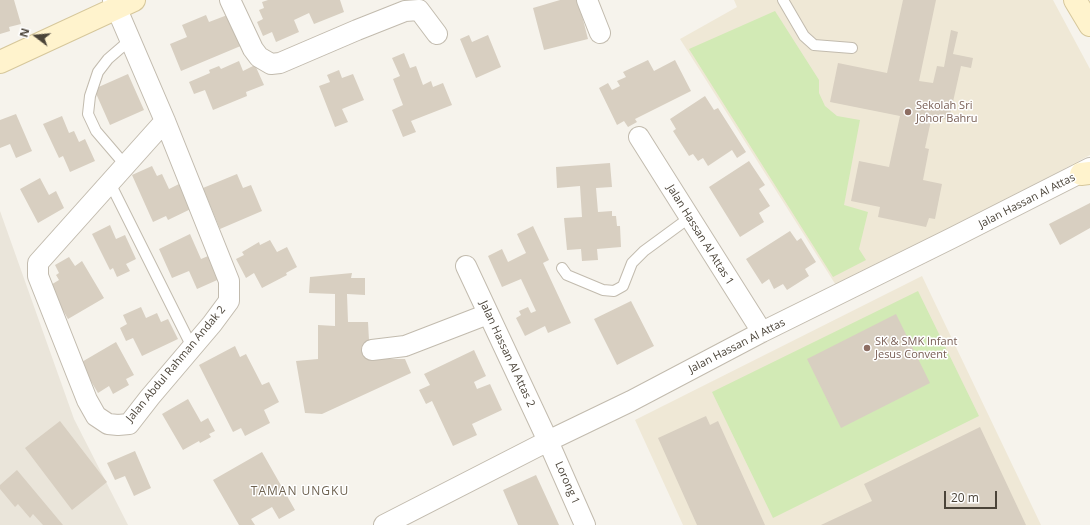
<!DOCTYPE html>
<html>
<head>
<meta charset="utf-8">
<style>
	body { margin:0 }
	#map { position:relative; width:1090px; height:525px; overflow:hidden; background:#f6f3ec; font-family:"Open Sans",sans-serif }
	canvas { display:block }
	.north { position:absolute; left:16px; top:16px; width:40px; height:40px; -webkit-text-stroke:3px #fff; paint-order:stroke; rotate:286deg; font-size:11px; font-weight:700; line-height:16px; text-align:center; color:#4b4439 }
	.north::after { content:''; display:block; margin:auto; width:14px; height:18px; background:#4b4439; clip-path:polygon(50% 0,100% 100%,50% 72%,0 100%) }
	.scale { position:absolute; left:944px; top:491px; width:53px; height:18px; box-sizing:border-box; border:2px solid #4b4439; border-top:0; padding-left:5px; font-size:12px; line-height:14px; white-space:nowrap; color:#4b4439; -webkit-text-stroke:3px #fff; paint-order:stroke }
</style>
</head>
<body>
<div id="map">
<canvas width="1090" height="525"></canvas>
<div class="north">N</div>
<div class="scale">20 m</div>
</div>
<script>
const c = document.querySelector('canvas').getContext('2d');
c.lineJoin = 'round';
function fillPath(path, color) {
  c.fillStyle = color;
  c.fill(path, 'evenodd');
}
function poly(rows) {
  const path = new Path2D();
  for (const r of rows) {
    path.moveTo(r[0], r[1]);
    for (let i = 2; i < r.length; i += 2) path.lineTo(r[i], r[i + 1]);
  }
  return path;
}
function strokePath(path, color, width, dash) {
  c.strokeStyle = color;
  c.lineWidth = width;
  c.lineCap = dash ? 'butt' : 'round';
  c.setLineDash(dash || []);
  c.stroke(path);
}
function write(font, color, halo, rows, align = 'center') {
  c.font = font + ' "Open Sans",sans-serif';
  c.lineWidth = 3;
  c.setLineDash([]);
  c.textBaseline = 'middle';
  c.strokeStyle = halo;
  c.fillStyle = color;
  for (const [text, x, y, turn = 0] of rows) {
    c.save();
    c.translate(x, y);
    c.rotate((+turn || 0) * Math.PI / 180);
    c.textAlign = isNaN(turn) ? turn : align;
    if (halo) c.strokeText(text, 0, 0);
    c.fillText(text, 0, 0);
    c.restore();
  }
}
const residential = poly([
	[0,211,74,419,128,525,0,525]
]);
const education = poly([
	[734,0,1053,0,1090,69,1090,155,839,290,680,39,737,7],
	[922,276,1041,525,683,525,635,420]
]);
const green = poly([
	[775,11,819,80,819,93,825,106,837,116,860,120,844,205,868,212,859,249,866,260,833,277,689,49],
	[918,291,979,416,773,518,712,392]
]);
const building = poly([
	[0,0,14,0,21,24,9,27,10,31,0,34],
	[268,0,340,0,344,12,314,24,309,13,294,20,299,32,276,42,272,32,263,36,257,22,263,19,259,10,264,8,262,2],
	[560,0,578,0,588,39,544,50,533,8],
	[903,0,936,0,919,81,933,83,937,66,944,67,951,30,958,32,953,54,973,58,971,68,961,66,950,115,958,117,956,122,932,116,925,148,929,149,923,180,942,184,935,219,929,218,926,227,878,217,880,207,851,201,859,161,889,167,900,116,830,102,838,63,887,73],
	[230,14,243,45,181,71,170,44,187,37,182,25,206,15,209,22],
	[469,35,472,42,488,35,501,67,476,78,460,39],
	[404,53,410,68,416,66,423,85,431,81,433,87,443,83,452,105,411,121,416,132,403,137,392,110,403,105,393,79,400,76,392,58],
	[648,60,654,71,675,60,691,91,635,119,637,122,628,127,624,121,617,125,599,88,608,83,612,90,620,86,617,81,626,77,623,72],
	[239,61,243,71,255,65,264,85,246,92,247,96,213,110,205,90,194,94,189,82,210,73,209,70,219,66,221,69],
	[339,70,342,78,353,74,364,100,342,109,348,122,335,127,319,86,330,82,327,75],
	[128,74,144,110,110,125,94,89],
	[705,96,714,110,718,108,746,152,737,158,732,150,708,166,703,158,698,161,693,154,689,156,673,131,676,129,670,119],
	[16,114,32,151,16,158,10,144,0,148,0,120],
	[62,116,69,133,74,131,79,142,85,139,95,161,70,172,63,156,59,158,43,124],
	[749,161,765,185,759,189,770,206,759,213,764,222,740,237,709,187],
	[610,163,612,187,596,188,598,212,612,211,612,216,616,216,617,226,620,226,621,247,597,249,598,260,582,261,581,249,567,250,564,218,582,217,580,186,557,188,556,167],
	[152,166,157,176,162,174,169,189,179,184,186,198,197,206,168,220,166,216,153,222,132,175],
	[237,174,243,188,251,185,262,211,220,229,203,188],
	[40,178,49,195,56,191,64,208,38,223,20,189],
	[1090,203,1090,228,1060,245,1049,224],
	[110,225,116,239,125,235,136,259,126,264,130,271,117,277,113,268,110,270,92,234],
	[533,226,549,260,543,263,571,323,548,333,545,326,525,336,516,318,521,315,519,311,528,307,531,313,536,311,521,279,502,287,488,256,502,249,508,262,526,253,517,234],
	[790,231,797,241,801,238,816,262,805,269,809,276,787,290,783,284,774,289,769,279,762,284,746,259],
	[190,234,201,259,213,254,224,277,197,289,189,271,172,278,159,249],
	[270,240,277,252,287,247,297,267,286,273,287,275,262,288,254,273,246,278,236,259,244,255,242,252,259,242,260,245],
	[69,257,75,266,82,261,104,298,68,319,49,286,59,280,56,275,59,273,55,265],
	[352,273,351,278,365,278,365,295,347,294,348,322,368,322,370,359,405,359,411,373,322,414,305,413,296,361,318,359,318,325,335,326,335,294,309,293,310,277],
	[631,301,654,346,617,365,594,319],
	[141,307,146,318,157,313,161,322,168,319,178,339,142,356,133,338,126,341,120,328,127,324,123,315],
	[896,314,930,383,841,428,807,359],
	[116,342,134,375,126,379,129,385,113,394,109,386,98,393,80,363],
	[235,346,240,357,246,354,262,385,269,382,279,402,264,410,270,423,245,436,241,428,233,432,199,365],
	[474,350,486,376,474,382,477,389,490,384,502,410,472,424,477,435,453,446,432,401,426,404,419,390,430,385,424,374],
	[188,399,201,422,208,418,215,431,209,434,211,437,200,443,199,441,183,450,162,414],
	[706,416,710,425,718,421,765,525,697,525,658,438],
	[60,421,107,482,72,510,25,448],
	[980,427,1026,525,821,525,872,501,864,484],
	[135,451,151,488,134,496,125,476,115,480,107,463],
	[262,452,295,510,279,519,272,507,251,519,255,525,239,525,213,480],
	[17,470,63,525,43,525,33,514,30,518,18,504,15,507,0,489,0,485],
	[536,475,559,525,518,525,503,490]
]);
const lane = poly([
	[783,0,804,36,814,45,852,48],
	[126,166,96,131,88,114,90,96,98,72,108,59,130,40],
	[110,183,192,347],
	[562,268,567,275,603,290,614,291,623,286,632,263,644,251,689,218]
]);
const street = poly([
	[113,0,165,121,229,281,229,301,212,324,150,397,129,424,118,425,108,424,96,416,87,400,38,276,38,263,165,121],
	[230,0,253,49,259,57,271,64,280,63,357,30,405,11,419,10,437,34],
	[587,0,600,33],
	[639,137,762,332],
	[466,266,548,441,585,525],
	[372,350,405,346,488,314],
	[384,525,548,441,631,401,762,332,952,238,1090,168]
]);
const secondary = poly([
	[1075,0,1090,25],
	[0,62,134,0],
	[1081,174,1090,173]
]);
const markers = [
	[908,112,4,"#8d6e63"],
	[867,348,4,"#8d6e63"]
];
const educationNames = [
	["Sekolah Sri",916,106],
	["Johor Bahru",916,119],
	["SK & SMK Infant",875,342],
	["Jesus Convent",875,355]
];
const streetNames = [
	["Jalan Hassan Al Attas",1027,201,-27],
	["Jalan Hassan Al Attas 1",700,235,58],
	["Jalan Hassan Al Attas",737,346,-27],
	["Jalan Hassan Al Attas 2",507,354,65],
	["Jalan Abdul Rahman Andak 2",176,364,-50],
	["Lorong 1",567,483,66]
];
const neighbourhoodNames = [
	["TAMAN UNGKU",300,492]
];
fillPath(residential, '#eae5da');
fillPath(education, '#efe8d6');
fillPath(green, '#d2eab5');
fillPath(building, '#d8cfc1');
strokePath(lane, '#c2bbae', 12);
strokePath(street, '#c2bbae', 22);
strokePath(secondary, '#d6c79b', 24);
strokePath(lane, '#fff', 10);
strokePath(street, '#fff', 20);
strokePath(secondary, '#fff3cd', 22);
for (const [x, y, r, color] of markers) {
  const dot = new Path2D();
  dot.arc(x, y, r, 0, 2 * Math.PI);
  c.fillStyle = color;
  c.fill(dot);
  strokePath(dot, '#fff', 1.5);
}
write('11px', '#785e54', '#fff', educationNames, 'left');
write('11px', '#4b4439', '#fff', streetNames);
c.letterSpacing = '1px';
write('12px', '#6e6250', '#fff', neighbourhoodNames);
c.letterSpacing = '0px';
</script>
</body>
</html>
